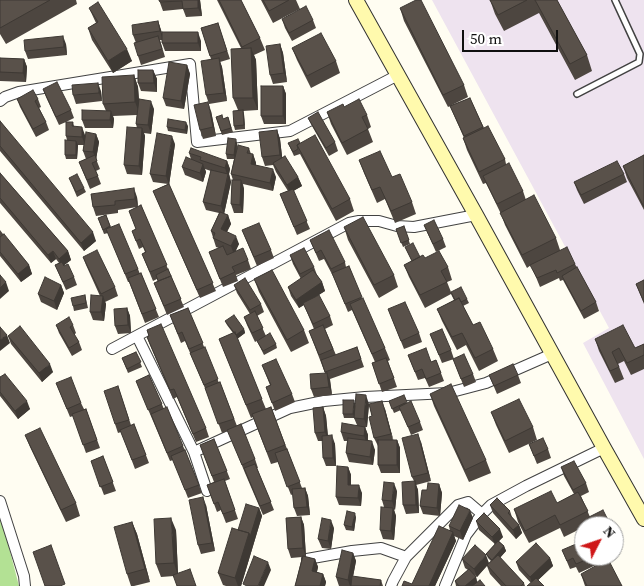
<!DOCTYPE html>
<html>
<head>
<meta charset="utf-8">
<style>
	body { margin:0 }
	#map { position:relative; width:644px; height:586px; overflow:hidden; background:#fffdf2; font-family:"Source Serif 4",serif }
	canvas { display:block }
	.north { position:absolute; left:574px; top:516px; width:50px; height:50px; box-sizing:border-box; background:#fff; border:1px solid #9f9f9f; border-radius:50%; rotate:49deg; font-size:14px; font-weight:700; line-height:20px; text-align:center; color:#0f0f0f }
	.north::after { content:''; display:block; margin:auto; width:18px; height:22px; background:#cf1718; clip-path:polygon(50% 0,100% 100%,50% 72%,0 100%) }
	.scale { position:absolute; left:462px; top:30px; width:96px; height:22px; box-sizing:border-box; border:2px solid #0f0f0f; border-top:0; padding-left:6px; font-size:15px; line-height:18px; white-space:nowrap; color:#0f0f0f; -webkit-text-stroke:4px #fff; paint-order:stroke }
</style>
</head>
<body>
<div id="map">
<canvas width="644" height="586"></canvas>
<div class="north">N</div>
<div class="scale">50 m</div>
</div>
<script>
const c = document.querySelector('canvas').getContext('2d');
c.lineJoin = 'round';
function fillPath(path, color) {
  c.fillStyle = color;
  c.fill(path, 'evenodd');
}
function poly(rows) {
  const path = new Path2D();
  for (const r of rows) {
    path.moveTo(r[0], r[1]);
    for (let i = 2; i < r.length; i += 2) path.lineTo(r[i], r[i + 1]);
  }
  return path;
}
function strokePath(path, color, width, dash) {
  c.strokeStyle = color;
  c.lineWidth = width;
  c.lineCap = dash ? 'butt' : 'round';
  c.setLineDash(dash || []);
  c.stroke(path);
}
const industrial = poly([
	[432,0,644,0,644,459,583,343,609,328]
]);
const forest = poly([
	[0,518,6,536,19,586,0,586]
]);
const service = poly([
	[577,94,639,62,640,54,615,0]
]);
const minor = poly([
	[0,101,5,97,19,92,190,64,197,142,290,131,398,75],
	[137,336,194,452,207,491],
	[112,349,349,223,359,221,379,221,397,226,414,227,476,215],
	[194,452,290,408,324,401,365,397,448,393,486,383,552,354],
	[0,501,24,576,25,586],
	[307,559,352,551,381,548,406,557],
	[391,586,393,581,406,557,458,505,468,502,482,514],
	[445,586,466,535,482,514,491,505,526,486,604,448]
]);
const secondary = poly([
	[356,0,476,215,604,448,644,519]
]);
const wall = poly([
	[0,0,76,0,77,4,6,44,0,34],
	[159,0,200,0,202,16,186,17,183,9,163,11],
	[217,0,241,0,260,38,265,50,254,55,256,60,258,110,243,111,244,114,245,129,235,130,234,126,238,110,233,98,241,48],
	[261,0,296,0,300,9,273,23],
	[490,0,557,0,587,55,592,71,575,80,539,13,504,31,495,14],
	[89,8,132,61,113,73,92,40,88,28,96,23],
	[400,8,464,85,468,97,448,107,404,21],
	[282,19,313,20,316,28,292,41,285,28],
	[158,21,162,33,201,41,201,51,165,51,162,43,162,40,160,40,165,57,141,65,138,56,136,43,133,35],
	[218,23,230,59,220,62,222,67,227,101,209,104,206,95,211,59,201,28],
	[66,44,67,55,28,59,25,51],
	[280,44,283,53,287,82,273,84,270,75],
	[292,48,336,61,340,73,311,88,297,60],
	[0,58,24,59,27,67,26,82,0,81],
	[187,65,190,74,184,109,166,106,163,98],
	[153,70,157,79,157,92,141,91,138,83],
	[134,75,138,87,139,100,154,109,151,134,144,133,145,136,142,175,127,174,124,165,137,128,136,124,137,115,113,116,114,119,113,128,85,128,82,120,106,111,103,104],
	[283,86,286,94,286,124,264,124,261,116],
	[43,89,71,110,74,118,66,122,73,122,74,126,85,136,96,134,99,142,96,159,100,169,96,171,101,184,90,189,79,162,86,159,83,151,84,145,78,145,77,159,66,159,65,155,67,140,66,136,66,122,59,125,46,97],
	[101,91,102,101,76,104,73,95],
	[470,98,484,128,505,159,506,164,523,191,526,200,556,238,560,250,575,264,596,302,599,311,584,319,563,280,560,281,559,278,540,287,531,265,527,268,505,225,501,214,486,183,483,184,467,150,463,138,464,138,450,106],
	[17,99,38,99,41,107,39,108,46,122,49,130,36,137,20,107],
	[344,107,367,115,371,127,368,129,373,142,347,155,331,124,327,112],
	[211,111,216,136,203,139,200,130],
	[216,117,223,119,228,117,233,132,222,135],
	[308,118,335,142,338,151,329,156,312,126],
	[0,121,96,241,84,251,0,151],
	[188,126,187,134,168,131,167,127],
	[277,130,280,139,282,157,298,177,302,186,293,191,310,229,297,235,280,194,288,191,276,172,273,165,265,166,262,157],
	[237,143,237,148,249,148,251,154,253,154,256,163,256,165,276,177,273,191,243,184,244,189,243,213,234,213,231,204,233,180,231,174,234,159,227,159,226,154],
	[288,143,300,143,350,199,354,211,336,221,300,154,294,156],
	[175,144,169,185,216,291,200,298,153,191,168,184,153,182,150,174],
	[189,153,227,161,230,169,229,174,231,182,224,214,228,215,231,224,227,232,239,244,235,251,248,260,251,269,236,275,238,281,223,287,209,252,219,248,216,247,211,231,219,213,206,210,203,202,211,171,205,169,206,172,203,182,185,175,182,167,191,159],
	[644,155,644,210,627,178,623,166],
	[359,160,392,177,412,202,416,214,395,223,385,199,377,203,364,173],
	[0,173,68,251,71,260,64,265,74,277,77,285,66,290,55,265,59,263,56,259,51,263,0,203],
	[624,174,627,182,584,204,577,190,574,182],
	[69,178,84,188,86,192,77,197],
	[91,194,137,197,138,207,141,205,184,307,167,315,154,283,158,281,157,279,153,281,142,254,145,252,143,247,139,249,132,231,136,229,129,211,137,207,118,210,118,213,96,216,93,207],
	[106,215,111,227,138,269,140,274,141,273,159,317,145,323,129,282,128,282,108,233,104,234,98,218],
	[424,225,443,239,446,247,436,252],
	[404,226,410,244,403,247,396,229],
	[344,227,394,275,398,287,379,298,348,240],
	[0,230,3,234,29,265,32,274,21,282,0,256],
	[242,230,271,250,274,258,257,266],
	[310,240,345,262,346,267,349,266,362,299,385,348,390,360,388,361,397,387,382,392,372,363,375,362,352,310,348,312,334,278,324,259,319,261],
	[405,247,420,257,448,267,452,280,447,282,451,292,467,299,469,303,463,306,473,325,493,349,498,361,479,371,466,345,457,350,442,321,437,309,454,300,451,294,425,308,409,277,404,265,412,261],
	[290,255,314,267,317,275,322,282,325,291,315,297,330,316,333,325,325,329,336,355,357,347,364,367,330,379,332,395,314,397,311,389,325,373,309,331,314,329,304,305,299,308,291,296,288,287,301,279,293,264],
	[83,257,115,287,118,296,105,302,106,304,104,321,93,320,90,312,100,296,86,265],
	[254,279,304,330,309,343,291,352,259,292],
	[644,280,644,304,636,284],
	[61,285,64,293,57,310,41,302,38,294],
	[234,285,261,304,264,312,257,316,266,336,276,344,277,348,264,355,257,341,260,339,255,342,247,325,244,317,250,314,237,293],
	[85,295,88,308,74,311,73,306],
	[127,308,130,316,131,333,118,334,115,326],
	[188,308,219,383,220,382,237,426,255,459,258,468,257,468,274,510,263,515,245,473,228,431,222,433,207,393,185,341,181,343,170,315],
	[388,309,419,333,422,342,404,349],
	[225,321,244,329,245,333,237,339,266,409,271,407,302,488,305,488,308,496,310,515,297,516,294,508,293,494,291,495,278,462,271,464,253,417,251,418,219,339,233,333,227,325],
	[56,325,73,325,76,333,74,335,79,342,82,350,72,356,59,333],
	[147,330,206,428,209,437,196,442,177,397,173,399,150,345,147,337,149,336],
	[430,334,451,350,454,359,442,363],
	[8,336,53,372,42,382,11,344],
	[595,339,635,348,644,344,644,369,631,375,624,361,618,364,624,379,615,383,599,351],
	[136,352,142,367,128,373,122,358],
	[408,355,431,362,436,360,444,381,429,387,425,378,418,380],
	[453,359,473,374,476,382,464,387],
	[262,365,292,394,295,402,275,411,266,387,270,385],
	[149,375,164,409,185,450,202,493,188,498,173,460,170,461,136,381],
	[489,375,518,375,521,383,497,394],
	[0,377,30,409,18,419,0,396],
	[56,383,81,403,84,409,86,409,100,448,86,453,73,416,70,417],
	[118,386,131,425,134,424,149,463,135,469,121,432,118,433,115,424],
	[430,394,486,460,491,473,469,482,434,406],
	[389,401,408,403,420,422,423,430,411,435,401,410,394,413],
	[369,404,385,409,393,440,397,440,400,448,400,473,381,473,378,465,378,446,374,438,372,416,369,404,367,427,365,427,368,435,368,441,375,450,373,465,349,462,346,453,347,441,344,441,341,432,357,425,354,418,344,418,343,414],
	[323,407,326,416,328,435,335,444,336,466,326,466,323,458,323,441,318,441,315,433],
	[491,412,533,427,537,440,509,453,496,425],
	[25,435,76,503,80,516,66,522,30,447],
	[214,439,230,479,225,481,238,519,226,523,221,510,217,512,207,485,214,482,200,445],
	[421,442,431,481,416,485,418,490,419,513,406,514,403,505,414,481,412,477],
	[529,444,548,449,551,458,537,464],
	[103,456,116,491,104,495,91,461],
	[348,467,351,475,351,485,362,493,361,506,339,505,336,497],
	[561,467,586,483,589,492,581,496,590,517,611,526,592,526,591,524,587,526,584,526,584,527,564,537,560,528,529,543,518,522,514,509,557,503,574,494,564,476],
	[439,484,442,493,440,516,423,514,420,506,427,490],
	[397,491,395,510,394,509,396,516,394,540,383,539,380,530,384,507,382,500],
	[206,505,215,551,201,554,198,545],
	[490,505,510,511,512,517,519,525,522,533,516,539,493,513],
	[259,508,262,516,241,586,226,586,223,585,218,573,238,530],
	[301,517,304,525,306,557,315,559,318,567,317,572,323,574,326,582,325,586,295,586,302,557,291,558,288,549,286,518],
	[356,517,354,531,346,530,344,525],
	[473,518,463,540,454,536,456,541,435,586,402,586,412,584,450,531,449,526],
	[476,521,503,537,499,541,504,546,506,551,500,558,524,583,525,586,501,586,490,574,487,566,477,577,473,574,476,577,477,582,485,586,456,586,455,581,468,570,465,568,462,559,489,563,491,561,488,558,486,554,495,544,479,530],
	[132,522,137,534,150,582,134,586,131,586,127,574],
	[334,528,331,549,322,548,318,539],
	[176,530,178,573,174,576,161,577,156,564],
	[614,531,620,544,614,547],
	[562,550,580,552,593,556,596,565,579,573,576,567,570,569],
	[353,553,356,561,353,577,381,580,383,586,339,586,336,577],
	[550,558,553,566,538,580,531,583,519,570,516,562],
	[581,574,622,586,585,586]
]);
const shadedWall = poly([
	[198,0,200,0,202,16,198,8],
	[158,21,161,30,163,40,160,31],
	[198,32,201,41,201,51,198,43],
	[63,36,66,44,67,55,64,47],
	[280,44,283,53,287,82,284,73],
	[251,48,256,60,258,110,253,98],
	[127,49,132,61,113,73,108,61],
	[219,58,222,67,227,101,224,93],
	[24,59,27,67,26,82,23,73],
	[187,65,190,74,184,109,181,101],
	[153,70,157,79,157,92,154,83],
	[134,75,138,87,140,115,135,102],
	[98,83,101,91,102,101,99,93],
	[283,86,286,94,286,124,283,116],
	[151,101,154,109,151,134,148,125],
	[208,102,211,111,216,136,213,127],
	[243,110,244,114,245,129,244,125],
	[111,111,114,119,113,128,110,120],
	[186,122,188,126,187,134,185,130],
	[82,127,85,135,85,145,82,137],
	[142,128,145,136,142,175,139,166],
	[277,130,280,139,283,164,280,155],
	[96,134,99,142,96,160,93,152],
	[172,136,175,144,169,185,166,176],
	[236,139,237,143,235,160,234,155],
	[76,141,78,145,77,159,76,155],
	[253,154,256,163,254,172,251,164],
	[227,161,230,169,229,174,231,182,224,214,221,206,228,177,225,168],
	[203,164,206,172,203,182,200,173],
	[273,169,276,177,273,191,270,183],
	[298,177,302,186,290,193,287,185],
	[241,180,244,189,243,213,240,205],
	[134,188,137,197,138,207,135,199],
	[228,215,231,224,224,237,221,229],
	[93,232,96,241,84,251,81,243],
	[236,236,239,244,234,255,231,246],
	[53,251,56,259,51,263,48,255],
	[68,251,71,260,62,267,59,259],
	[29,265,32,274,21,282,18,274],
	[6,282,9,291,0,299,0,288],
	[322,282,325,291,299,308,296,300],
	[61,285,64,293,57,310,54,301],
	[103,296,106,304,104,321,101,312],
	[127,308,130,316,131,333,128,325],
	[244,329,245,333,237,339,235,335],
	[7,335,10,343,0,351,0,340],
	[50,364,53,372,42,382,39,373],
	[327,373,330,381,332,395,329,387],
	[366,395,369,404,367,427,364,419],
	[354,400,355,404,355,418,353,414],
	[27,401,30,409,18,419,15,411],
	[382,401,385,409,394,442,391,434],
	[323,407,326,416,328,440,325,432],
	[365,427,368,435,367,444,364,436],
	[418,434,421,442,431,481,428,473],
	[332,435,335,444,336,466,333,458],
	[397,440,400,448,400,473,397,465],
	[372,441,375,450,373,465,370,457],
	[348,467,351,475,351,493,348,485],
	[415,481,418,490,419,513,416,505],
	[394,483,397,491,395,510,392,501],
	[439,484,442,493,440,516,437,508],
	[359,485,362,493,361,506,358,498],
	[305,488,308,496,310,515,307,507],
	[203,497,206,505,215,551,212,543],
	[259,508,262,516,241,586,238,586,235,578,249,533],
	[393,508,396,516,394,540,391,531],
	[470,510,473,518,463,540,460,531],
	[355,513,356,517,354,531,352,527],
	[301,517,304,525,306,557,303,548],
	[171,518,176,530,178,576,174,563],
	[331,520,334,528,331,549,328,541],
	[132,522,137,534,150,582,145,569],
	[519,525,522,533,516,539,513,530],
	[500,529,503,537,495,545,492,537],
	[453,532,456,541,435,586,429,586],
	[504,546,506,551,494,564,492,560],
	[353,553,356,561,351,586,350,586,348,580],
	[486,555,489,563,477,577,474,569],
	[550,558,553,566,533,585,530,577],
	[315,559,318,567,315,579,312,571],
	[268,562,271,570,264,586,258,586],
	[323,574,326,582,325,586,320,586],
	[476,577,478,586,465,586]
]);
const building = poly([
	[0,0,50,0,0,28,0,0],
	[159,0,198,0,198,8,183,9,182,1,160,2,159,0],
	[219,0,241,0,260,38,242,47,219,0],
	[263,0,289,0,269,11,263,0],
	[416,0,421,0,464,85,443,95,400,8,416,0],
	[490,0,527,0,498,15,490,0],
	[535,0,557,0,587,55,570,64,535,0],
	[98,2,127,49,108,61,88,28,98,22,89,8,98,2],
	[306,6,313,20,289,33,282,19,306,6],
	[158,21,160,31,133,35,132,25,158,21],
	[218,23,227,51,210,56,201,28,218,23],
	[162,32,198,32,198,43,162,43,162,32],
	[321,33,336,61,307,76,292,48,321,33],
	[63,36,64,47,25,51,24,40,63,36],
	[158,36,162,49,138,56,134,43,158,36],
	[280,44,284,73,270,75,266,46,280,44],
	[251,48,253,98,233,98,231,49,251,48],
	[0,58,24,59,23,73,0,72,0,58],
	[219,58,224,93,206,95,201,61,219,58],
	[169,62,187,65,181,101,163,98,169,62],
	[138,70,153,70,154,83,138,83,138,70],
	[134,75,135,102,103,104,102,77,134,75],
	[57,82,71,110,56,117,43,89,57,82],
	[98,83,99,93,73,95,72,85,98,83],
	[261,86,283,86,283,116,261,116,261,86],
	[33,90,38,99,35,101,46,122,33,129,17,99,33,90],
	[470,98,483,127,464,136,450,106,470,98],
	[139,99,151,101,148,125,136,124,139,99],
	[359,99,367,115,362,117,368,129,342,143,327,112,343,104,344,107,359,99],
	[208,102,213,127,200,130,194,105,208,102],
	[82,110,111,111,110,120,82,120,82,110],
	[243,110,244,125,234,126,233,111,243,110],
	[318,112,335,142,326,148,308,118,318,112],
	[222,115,223,119,228,117,231,128,221,131,216,117,222,115],
	[168,119,186,122,185,130,167,127,168,119],
	[0,121,93,232,81,243,0,146,0,121],
	[66,122,73,122,72,126,82,127,82,137,66,136,66,122],
	[488,126,505,159,479,172,463,138,488,126],
	[127,127,142,128,139,166,124,165,127,127],
	[277,130,280,155,262,157,259,132,277,130],
	[86,132,96,134,93,152,83,151,86,132],
	[157,133,172,136,166,176,150,174,157,133],
	[315,135,350,199,332,209,297,145,315,135],
	[228,138,236,139,234,155,226,154,228,138],
	[298,139,300,143,297,145,298,149,293,152,288,143,298,139],
	[65,140,76,141,76,155,65,155,65,140],
	[238,145,249,148,247,153,253,154,251,164,273,169,270,183,231,174,238,145],
	[191,148,227,161,225,168,200,160,201,157,189,153,191,148],
	[380,151,392,177,400,174,412,202,391,211,380,187,372,190,359,160,380,151],
	[95,155,97,161,92,163,98,176,87,180,79,162,95,155],
	[644,155,644,207,623,166,644,155],
	[285,156,298,177,287,185,273,163,285,156],
	[186,157,203,164,200,173,182,167,186,157],
	[617,161,624,174,581,195,574,182,617,161],
	[509,163,523,191,497,204,483,176,509,163],
	[211,170,228,174,221,206,203,202,211,170],
	[0,173,68,251,59,259,53,251,48,255,0,198,0,173],
	[77,174,84,188,76,192,69,178,77,174],
	[232,180,241,180,240,205,231,204,232,180],
	[169,184,213,283,197,290,153,191,169,184],
	[134,188,135,199,115,201,115,205,93,207,91,194,134,188],
	[293,189,307,221,294,227,280,194,293,189],
	[534,195,556,238,522,255,500,213,534,195],
	[141,205,167,265,150,272,142,254,146,252,140,239,136,241,132,231,136,229,129,211,141,205],
	[220,212,228,215,221,229,236,236,231,246,213,238,215,233,211,231,220,212],
	[106,215,110,226,103,230,98,218,106,215],
	[363,217,394,275,374,285,344,227,363,217],
	[434,220,443,239,433,244,424,225,434,220],
	[259,223,271,250,254,257,242,230,259,223],
	[119,224,138,269,125,274,106,229,119,224],
	[404,226,409,240,401,243,396,229,404,226],
	[329,230,345,262,331,269,321,250,316,253,310,240,329,230],
	[4,234,29,265,18,274,0,252,0,237,4,234],
	[413,243,420,257,412,261,405,247,413,243],
	[223,246,227,255,243,248,248,260,232,267,235,272,220,279,209,252,223,246],
	[567,247,575,264,557,273,556,270,537,278,530,265,567,247],
	[304,248,314,267,300,274,290,255,304,248],
	[97,250,115,287,101,294,83,257,97,250],
	[439,251,448,267,441,271,447,282,420,295,404,265,423,255,425,258,439,251],
	[62,262,64,266,68,264,74,277,63,282,55,265,62,262],
	[349,266,362,297,345,304,332,273,349,266],
	[577,267,596,302,581,311,562,276,577,267],
	[168,269,171,276,158,281,156,275,168,269],
	[272,270,304,330,287,340,254,279,272,270],
	[313,270,322,282,296,300,288,287,313,270],
	[141,273,156,309,142,314,128,278,141,273],
	[0,275,6,282,0,288,0,275],
	[171,276,181,299,164,306,154,283,171,276],
	[45,277,61,285,54,301,38,294,45,277],
	[245,278,261,304,250,310,234,285,245,278],
	[644,280,644,302,636,284,644,280],
	[461,287,467,299,461,302,459,298,455,300,451,292,461,287],
	[85,295,86,303,73,306,71,298,85,295],
	[91,295,103,296,101,312,90,312,91,295],
	[319,295,330,316,313,324,303,303,319,295],
	[363,298,385,348,372,354,350,304,363,298],
	[459,298,473,325,480,322,493,349,475,358,462,333,452,337,437,309,459,298],
	[405,302,419,333,401,341,388,309,405,302],
	[127,308,128,325,115,326,114,309,127,308],
	[188,308,203,343,189,349,182,332,178,334,170,315,188,308],
	[255,311,263,328,252,333,244,317,255,311],
	[234,315,244,329,236,335,225,321,234,315],
	[69,317,73,325,70,327,79,342,69,348,56,325,69,317],
	[161,324,206,428,193,434,174,389,170,390,147,337,149,336,147,330,161,324],
	[323,325,333,349,319,355,309,331,323,325],
	[623,325,635,348,644,344,644,355,627,363,619,348,612,352,619,367,610,371,595,339,623,325],
	[20,326,50,364,39,373,8,336,20,326],
	[0,327,7,335,0,340,0,327],
	[442,329,451,350,439,355,430,334,442,329],
	[235,332,262,399,246,405,219,339,235,332],
	[270,333,276,344,263,351,257,341,270,333],
	[205,347,218,379,204,385,190,353,205,347],
	[357,347,361,359,325,372,321,360,357,347],
	[426,348,431,362,436,360,441,373,426,379,422,369,415,372,408,355,426,348],
	[136,352,141,362,127,369,122,358,136,352],
	[464,354,473,374,461,379,453,359,464,354],
	[386,358,394,378,379,384,372,363,386,358],
	[276,359,292,394,272,403,266,387,271,385,262,365,276,359],
	[513,364,518,375,494,386,489,375,513,364],
	[327,373,329,387,311,389,310,374,327,373],
	[5,374,27,401,15,411,0,392,0,377,5,374],
	[149,375,162,404,148,410,136,381,149,375],
	[71,377,81,403,67,409,56,383,71,377],
	[220,382,234,419,218,424,205,388,220,382],
	[451,384,486,460,465,470,430,394,451,384],
	[118,386,129,420,115,424,104,391,118,386],
	[356,394,366,395,364,419,354,418,356,394],
	[404,395,407,402,392,409,389,401,404,395],
	[519,399,533,427,505,441,491,412,519,399],
	[343,400,354,400,353,414,343,414,343,400],
	[382,401,391,434,374,438,369,417,372,416,369,404,382,401],
	[411,401,420,422,408,427,399,407,411,401],
	[167,407,183,446,167,453,151,414,167,407],
	[271,407,285,445,267,452,252,414,271,407],
	[323,407,325,432,315,433,313,408,323,407],
	[86,409,97,440,83,445,72,414,86,409],
	[342,423,365,427,364,436,341,432,342,423],
	[134,424,146,455,132,460,120,430,134,424],
	[241,424,255,459,242,465,227,430,241,424],
	[40,428,76,503,61,510,25,435,40,428],
	[418,434,428,473,412,477,402,438,418,434],
	[332,435,333,458,323,458,322,436,332,435],
	[348,438,372,441,370,457,346,453,348,438],
	[543,438,548,449,534,456,529,444,543,438],
	[214,439,227,471,212,476,200,445,214,439],
	[378,440,397,440,397,465,378,465,378,440],
	[287,449,300,482,287,487,275,453,287,449],
	[185,450,199,485,185,490,171,456,185,450],
	[103,456,113,482,100,487,91,461,103,456],
	[574,461,586,483,573,490,561,467,574,461],
	[255,464,271,502,260,506,244,468,255,464],
	[337,466,348,467,348,485,359,485,358,498,336,497,337,466],
	[224,479,235,510,223,514,218,502,214,504,207,485,224,479],
	[415,481,416,505,403,505,402,482,415,481],
	[384,482,394,483,392,501,382,500,384,482],
	[428,483,439,484,437,508,420,506,422,490,427,490,428,483],
	[305,488,307,507,294,508,292,489,305,488],
	[551,491,557,503,578,492,588,511,560,525,555,515,525,531,514,509,551,491],
	[203,497,212,543,198,545,189,500,203,497],
	[497,498,510,511,508,513,519,525,513,530,490,505,497,498],
	[246,504,259,508,250,537,249,533,238,530,246,504],
	[459,505,470,510,460,531,449,526,459,505],
	[381,507,393,508,391,531,380,530,381,507],
	[603,510,611,526,594,526,589,517,603,510],
	[347,511,355,513,352,527,344,525,347,511],
	[484,513,500,529,492,537,476,521,484,513],
	[301,517,303,548,288,549,286,518,301,517],
	[171,518,174,563,156,564,154,519,171,518],
	[322,518,331,520,328,541,318,539,322,518],
	[132,522,145,569,127,574,114,527,132,522],
	[439,526,453,532,429,586,402,586,404,581,412,584,439,526],
	[232,528,249,533,235,578,218,573,232,528],
	[498,541,504,546,492,560,486,554,498,541],
	[536,543,550,558,530,577,516,562,536,543],
	[576,544,580,552,584,550,584,556,593,557,576,564,573,558,567,561,562,550,576,544],
	[51,545,65,584,60,586,45,586,33,552,51,545],
	[475,545,486,555,474,569,462,559,475,545],
	[342,550,353,553,348,580,336,577,342,550],
	[498,555,524,583,521,586,506,586,487,565,498,555],
	[254,556,268,562,258,586,247,586,243,584,254,556],
	[303,556,315,559,312,571,323,574,320,586,295,586,303,556],
	[608,559,622,586,587,586,581,574,608,559],
	[190,569,196,586,177,586,173,575,190,569],
	[469,569,476,577,465,586,459,586,455,581,469,569],
	[352,576,381,580,380,586,351,586,352,576],
	[536,578,544,586,527,586,536,578],
	[480,580,485,586,472,586,480,580]
]);
fillPath(industrial, '#eee3ef');
fillPath(forest, '#b3e194');
strokePath(service, '#424242', 8);
strokePath(minor, '#424242', 12);
strokePath(secondary, '#313131', 16);
strokePath(service, '#fff', 5);
strokePath(minor, '#fff', 10);
strokePath(secondary, '#fffaad', 14);
fillPath(wall, '#4d4640');
fillPath(shadedWall, '#3e3934');
fillPath(building, '#59514a');
strokePath(building, '#3e3934', 1);
</script>
</body>
</html>
